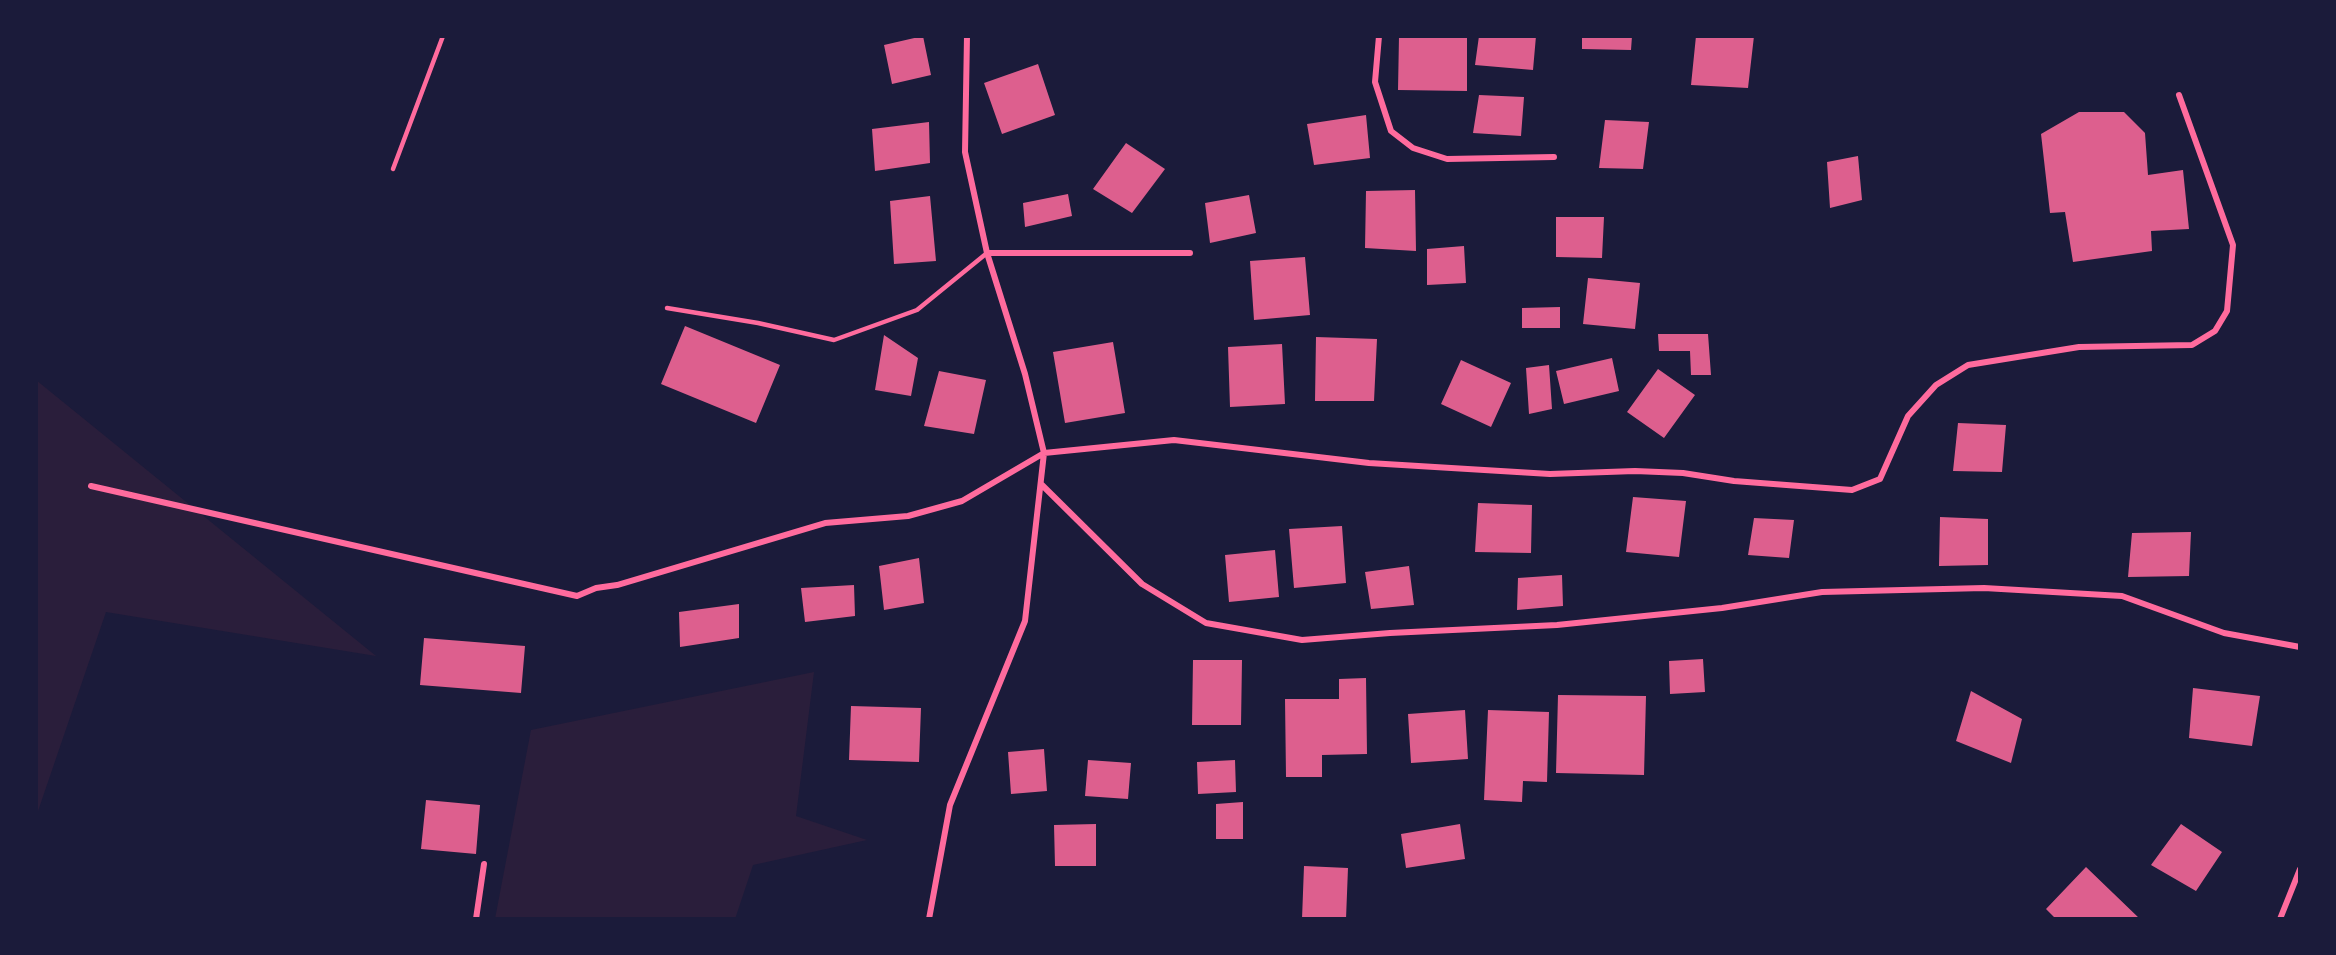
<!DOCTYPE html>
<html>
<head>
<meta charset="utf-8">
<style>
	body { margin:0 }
	#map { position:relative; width:2336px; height:955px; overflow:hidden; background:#1b1b3a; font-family:"Open Sans",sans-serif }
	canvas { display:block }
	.frame { position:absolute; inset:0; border:38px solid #1b1b3a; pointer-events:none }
</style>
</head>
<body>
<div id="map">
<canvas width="2336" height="955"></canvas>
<div class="frame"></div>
</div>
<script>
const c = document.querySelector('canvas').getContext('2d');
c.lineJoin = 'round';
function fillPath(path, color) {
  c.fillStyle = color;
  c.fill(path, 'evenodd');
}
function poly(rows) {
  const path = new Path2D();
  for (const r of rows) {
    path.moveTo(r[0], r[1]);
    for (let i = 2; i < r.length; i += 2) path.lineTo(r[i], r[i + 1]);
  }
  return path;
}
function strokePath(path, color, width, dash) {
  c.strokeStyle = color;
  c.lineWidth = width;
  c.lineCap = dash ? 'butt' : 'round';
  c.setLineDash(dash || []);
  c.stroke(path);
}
const green = poly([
	[36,380,376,656,106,612,36,817],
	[814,672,796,816,867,840,753,865,735,919,495,919,531,730]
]);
const building = poly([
	[923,36,931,75,892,84,884,45],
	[1399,36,1467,36,1467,91,1398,90],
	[1479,36,1536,36,1533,70,1475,65],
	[1582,36,1632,36,1631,50,1582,49],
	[1696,36,1754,36,1748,88,1691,85],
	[1038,64,1055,115,1002,134,984,83],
	[1479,95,1524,97,1521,136,1473,133],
	[2079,112,2124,112,2145,133,2148,175,2183,170,2189,229,2151,231,2152,251,2073,262,2065,212,2050,213,2041,134],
	[1366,115,1370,158,1314,165,1307,124],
	[1605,120,1649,122,1643,169,1599,168],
	[929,122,930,163,875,171,872,129],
	[1126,143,1165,169,1132,213,1093,189],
	[1858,156,1862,200,1830,208,1827,162],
	[1415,190,1416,251,1365,248,1366,191],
	[1068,194,1072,216,1025,227,1023,203],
	[1249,195,1256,233,1210,243,1205,203],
	[930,196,936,261,894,264,890,201],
	[1556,217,1604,217,1602,258,1556,257],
	[1464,246,1466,283,1427,285,1427,249],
	[1305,257,1310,315,1254,320,1250,261],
	[1588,278,1640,283,1635,329,1583,324],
	[1560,307,1560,328,1522,328,1522,308],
	[685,326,780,365,756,423,661,384],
	[1658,334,1708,334,1711,375,1691,375,1690,351,1659,351],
	[884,335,918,358,911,396,875,390],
	[1316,337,1377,339,1374,401,1315,401],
	[1113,342,1125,413,1065,423,1053,352],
	[1282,344,1285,404,1230,407,1228,347],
	[1612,358,1619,391,1564,404,1556,371],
	[1461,360,1511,383,1491,427,1441,404],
	[1549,365,1552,409,1529,414,1526,368],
	[1658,369,1695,395,1664,438,1627,412],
	[939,371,986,380,974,434,924,426],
	[1958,423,2006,425,2002,472,1953,471],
	[1633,497,1686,501,1679,557,1626,552],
	[1478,503,1532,505,1531,553,1475,552],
	[1940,517,1988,519,1988,565,1939,566],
	[1754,518,1794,520,1789,558,1748,555],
	[1342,526,1346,583,1294,588,1289,529],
	[2191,532,2189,576,2128,577,2132,533],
	[1275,550,1279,597,1229,602,1225,555],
	[919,558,924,603,884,610,879,566],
	[1409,566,1414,605,1371,609,1365,572],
	[1562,575,1563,606,1517,610,1518,578],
	[854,585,855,616,805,622,801,588],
	[739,604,739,638,680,647,679,612],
	[424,638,525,646,521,693,420,685],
	[1703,659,1705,692,1670,694,1669,661],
	[1193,660,1242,660,1241,725,1192,725],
	[1366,678,1367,754,1322,755,1322,777,1286,777,1285,699,1339,699,1339,679],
	[2193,688,2260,696,2252,746,2189,738],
	[1971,691,2022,719,2011,763,1956,741],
	[1558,695,1646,696,1644,775,1556,773],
	[851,706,921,708,919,762,849,760],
	[1465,710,1468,759,1411,763,1408,714],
	[1488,710,1549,712,1547,782,1523,781,1522,802,1484,800],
	[1044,749,1047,791,1011,794,1008,752],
	[1088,760,1131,763,1128,799,1085,796],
	[1235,760,1236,792,1198,794,1197,762],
	[426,800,480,805,476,854,421,849],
	[1243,802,1243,839,1216,839,1216,804],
	[1096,824,1096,866,1055,866,1054,825],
	[1460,824,1465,859,1406,868,1401,834],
	[2181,824,2222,852,2196,891,2151,865],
	[1304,866,1348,868,1346,919,1302,919],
	[2086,867,2140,919,2056,919,2046,909]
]);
const service = poly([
	[393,169,443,36],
	[667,308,758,323,834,340,917,310,987,253]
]);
const minor = poly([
	[1379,36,1375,82,1391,131,1413,148,1447,159,1554,157],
	[987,253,1190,253],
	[1041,484,1142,584,1206,623,1302,640,1390,633,1557,625,1722,608,1822,592,1984,588,2122,596,2224,633,2300,647],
	[91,486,577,596,596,588,617,585,825,523,908,516,962,501,1044,453,1174,440,1369,463,1550,474,1635,471,1683,473,1734,481,1852,490,1880,479,1908,416,1936,385,1968,365,2079,347,2192,345,2215,331,2227,311,2233,245,2179,95],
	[476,919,484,864],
	[929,919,950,805,1025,621,1044,453,1025,374,987,253,965,152,967,36],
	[2280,919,2300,869]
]);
fillPath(green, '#2a1e3b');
fillPath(building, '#dd5f8e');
strokePath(service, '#ff6b9d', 4.5);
strokePath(minor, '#ff6b9d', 6);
</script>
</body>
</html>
